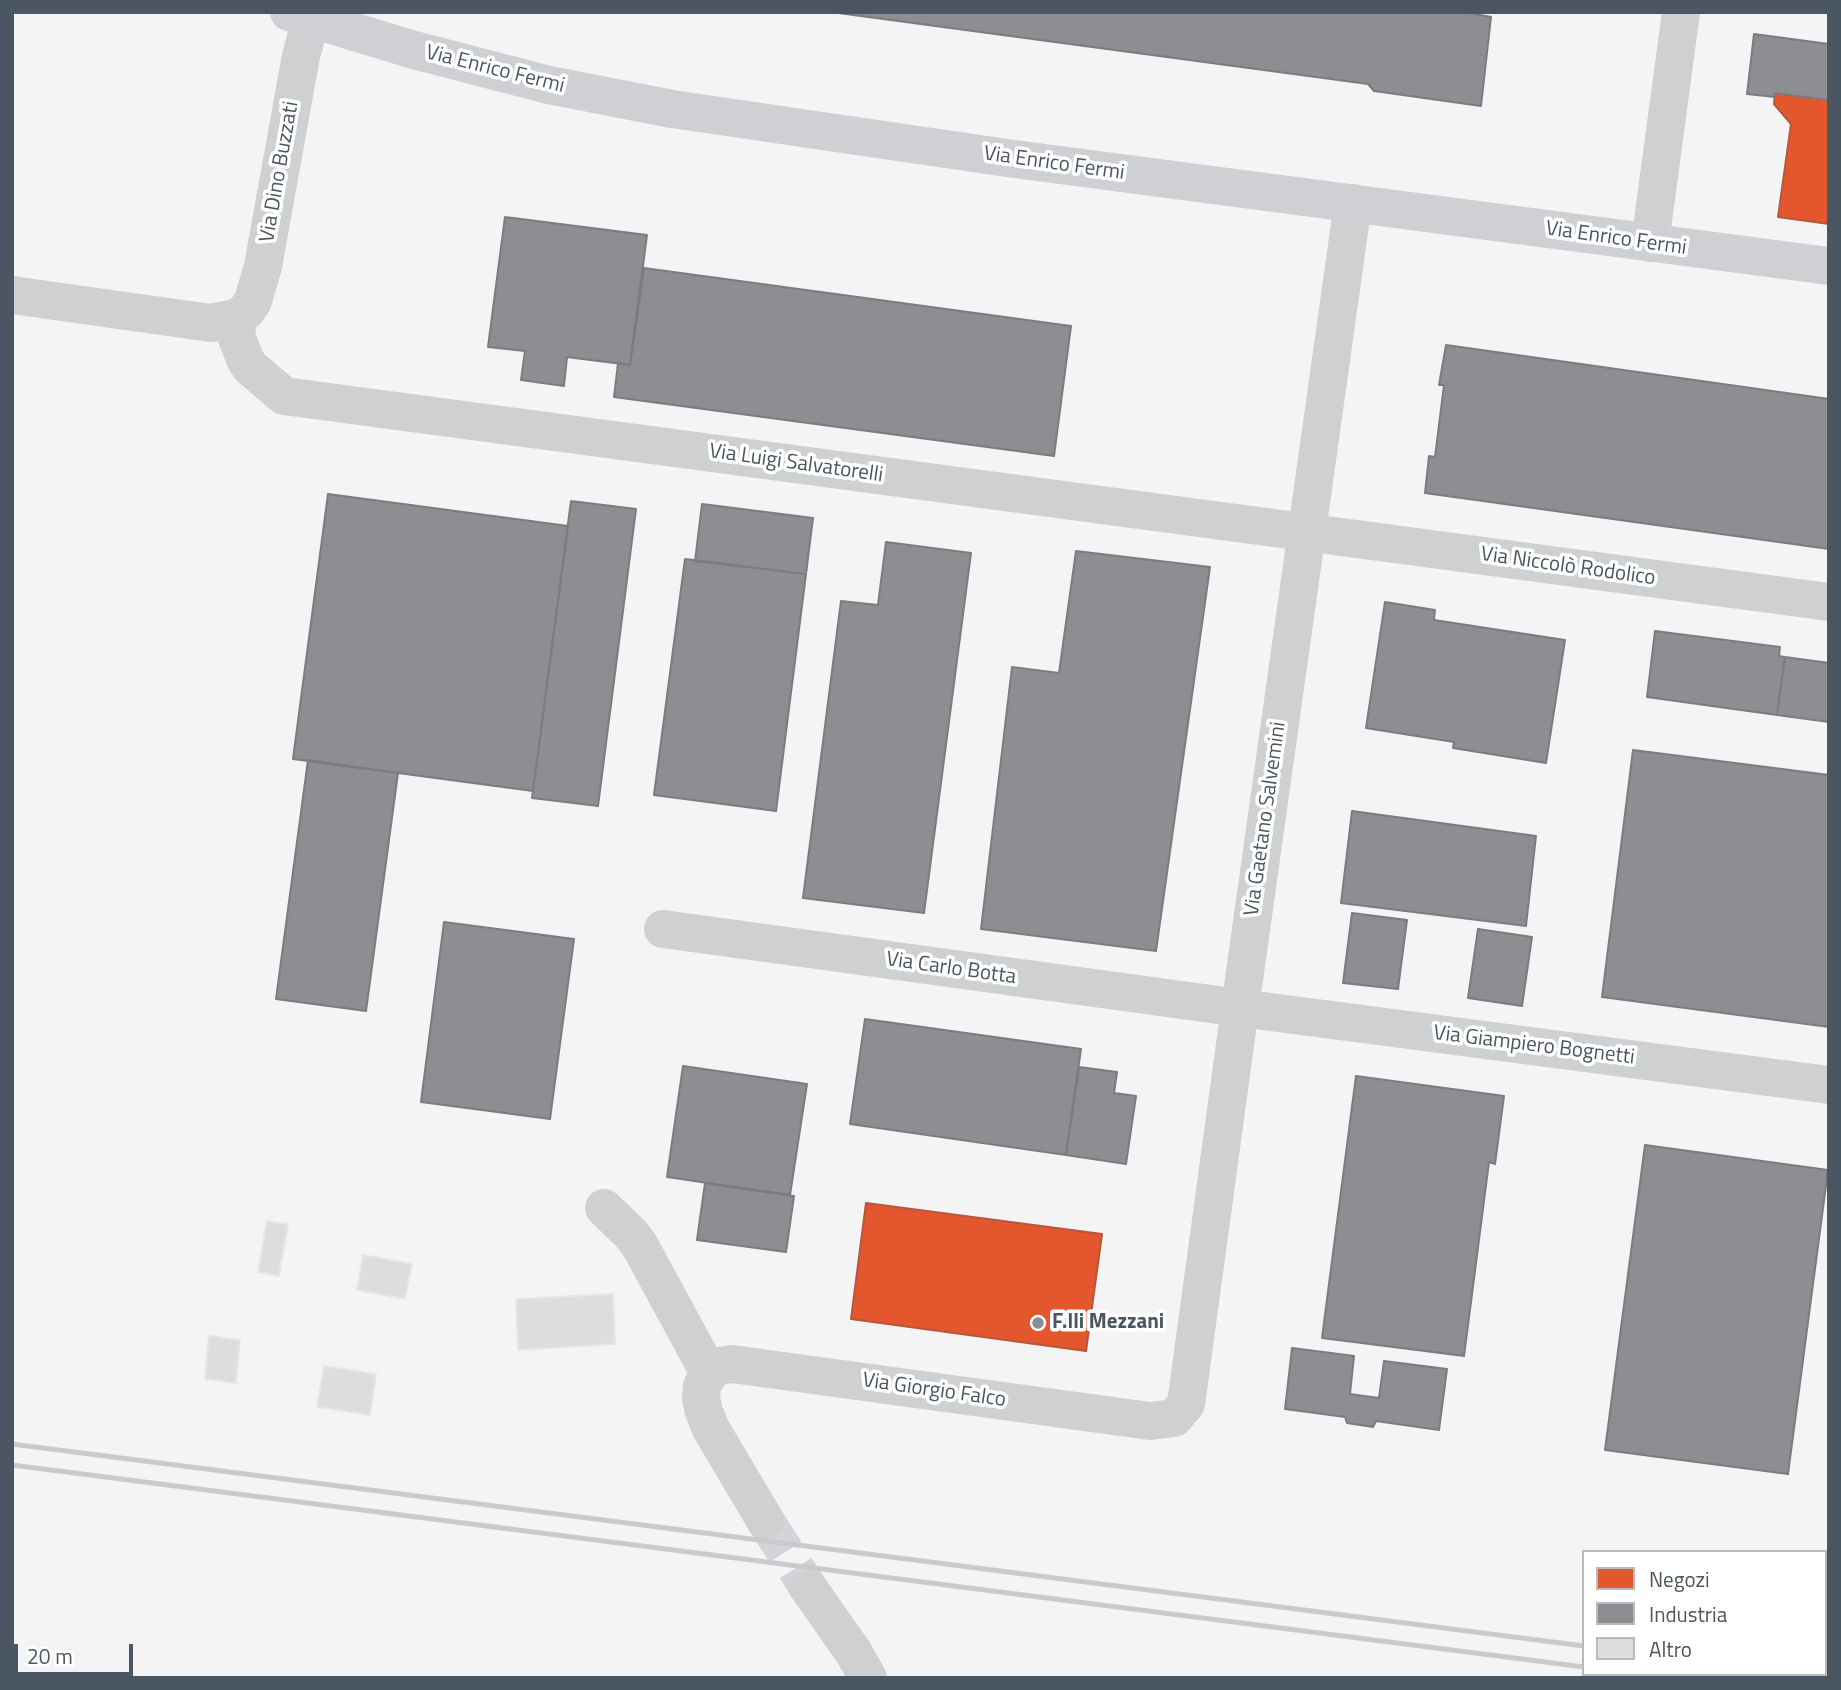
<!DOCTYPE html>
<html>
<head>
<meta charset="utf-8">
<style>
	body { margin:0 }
	#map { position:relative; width:1841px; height:1690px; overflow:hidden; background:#f4f4f4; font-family:"Titillium Web",sans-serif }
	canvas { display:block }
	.frame { position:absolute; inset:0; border:14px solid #4a5661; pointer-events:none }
	.legend { position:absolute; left:1582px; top:1550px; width:245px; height:126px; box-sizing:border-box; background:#fff; border:2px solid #b7bbc0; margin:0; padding:9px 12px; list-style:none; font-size:21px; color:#4a5661 }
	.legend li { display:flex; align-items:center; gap:14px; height:35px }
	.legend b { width:35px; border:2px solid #b7bbc0 }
	.scale { position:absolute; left:14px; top:1644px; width:119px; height:32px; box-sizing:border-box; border:4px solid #4a5661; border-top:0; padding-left:9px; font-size:21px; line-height:24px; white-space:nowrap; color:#4a5661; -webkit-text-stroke:5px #fff; paint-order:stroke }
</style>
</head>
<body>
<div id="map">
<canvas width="1841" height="1690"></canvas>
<div class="frame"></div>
<ul class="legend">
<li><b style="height:19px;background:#e4572e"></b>Negozi</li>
<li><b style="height:19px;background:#8d8d92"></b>Industria</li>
<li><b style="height:19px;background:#ddddde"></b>Altro</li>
</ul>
<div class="scale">20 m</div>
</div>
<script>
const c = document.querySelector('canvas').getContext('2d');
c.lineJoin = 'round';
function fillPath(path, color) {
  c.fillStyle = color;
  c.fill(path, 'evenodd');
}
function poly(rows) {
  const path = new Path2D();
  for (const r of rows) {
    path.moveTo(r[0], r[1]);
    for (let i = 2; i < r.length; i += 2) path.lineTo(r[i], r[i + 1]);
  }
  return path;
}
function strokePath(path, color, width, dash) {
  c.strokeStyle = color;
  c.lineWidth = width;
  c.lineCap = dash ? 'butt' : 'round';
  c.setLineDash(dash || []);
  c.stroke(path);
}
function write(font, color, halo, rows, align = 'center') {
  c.font = font + ' "Titillium Web",sans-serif';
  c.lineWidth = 7;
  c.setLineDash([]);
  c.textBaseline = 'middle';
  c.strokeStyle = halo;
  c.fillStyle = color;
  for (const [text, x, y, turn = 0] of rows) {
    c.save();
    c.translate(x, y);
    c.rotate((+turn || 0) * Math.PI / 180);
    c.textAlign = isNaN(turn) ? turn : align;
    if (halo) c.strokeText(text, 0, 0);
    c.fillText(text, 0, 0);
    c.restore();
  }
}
const shops = poly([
	[1775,93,1829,100,1829,224,1778,217,1791,124,1774,104,1775,93],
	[866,1203,1102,1234,1086,1351,851,1319,866,1203]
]);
const industry = poly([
	[831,12,1464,12,1491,17,1481,106,1374,91,1368,84,831,12],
	[1754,34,1829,44,1829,100,1775,93,1775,97,1747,94,1754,34],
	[505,217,647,235,630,365,567,357,564,386,521,380,525,351,488,347,505,217],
	[644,268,1071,326,1054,456,614,397,618,363,630,365,644,268],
	[1446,345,1829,399,1829,549,1425,493,1429,456,1435,457,1444,385,1439,385,1446,345],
	[328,494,568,526,533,791,293,759,328,494],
	[571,501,636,509,598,806,532,798,571,501],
	[702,504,813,518,806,574,695,561,702,504],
	[886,542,971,553,924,913,803,898,841,601,878,605,886,542],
	[1076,551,1210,567,1156,951,981,929,1012,667,1059,673,1076,551],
	[685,559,806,574,776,811,654,795,685,559],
	[1385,602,1435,610,1434,620,1565,640,1546,763,1453,748,1454,742,1366,728,1385,602],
	[1655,631,1780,647,1779,656,1785,657,1777,715,1647,697,1655,631],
	[1785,657,1829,663,1829,722,1777,715,1785,657],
	[1633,750,1829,775,1829,1027,1602,997,1633,750],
	[308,760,398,773,366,1011,276,999,308,760],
	[1352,811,1536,836,1526,926,1341,903,1352,811],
	[1352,913,1407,920,1398,989,1343,983,1352,913],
	[444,922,574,939,550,1119,421,1102,444,922],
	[1478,929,1532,937,1522,1006,1468,998,1478,929],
	[865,1019,1081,1049,1066,1155,850,1124,865,1019],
	[683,1066,807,1084,790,1195,667,1177,683,1066],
	[1079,1067,1117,1072,1114,1093,1136,1096,1126,1164,1066,1155,1079,1067],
	[1356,1076,1504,1096,1495,1164,1489,1162,1464,1356,1322,1338,1356,1076],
	[1645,1145,1828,1170,1788,1474,1605,1450,1645,1145],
	[705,1183,794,1196,786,1252,697,1240,705,1183],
	[1292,1348,1354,1356,1350,1394,1379,1398,1384,1361,1447,1369,1439,1430,1376,1421,1373,1427,1347,1423,1345,1417,1285,1409,1292,1348]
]);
const building = poly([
	[267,1221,288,1224,279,1276,258,1272,267,1221],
	[363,1255,412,1264,405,1299,357,1290,363,1255],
	[613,1294,615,1344,518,1350,516,1299,613,1294],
	[209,1336,240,1340,236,1383,205,1379,209,1336],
	[324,1366,376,1374,370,1415,317,1407,324,1366]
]);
const streetTunnel = poly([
	[765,1520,809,1589]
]);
const street = poly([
	[1650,243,1681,12],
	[12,295,211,323,236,318,246,311,253,301,263,266,301,56,311,19],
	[236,318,237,338,245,359,250,367,284,396,1829,602],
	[663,929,1240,1008,1829,1085],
	[604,1208,631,1234,640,1246,709,1373],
	[765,1520,711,1429,704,1412,701,1399,702,1386,709,1373,719,1366,732,1364,1150,1421,1174,1418,1186,1404,1240,1008,1353,203],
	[809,1589,854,1653,868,1678]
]);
const secondary = poly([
	[289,12,414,50,549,85,672,109,1007,158,1829,266]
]);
const rail = poly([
	[12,1444,1584,1646],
	[12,1465,1584,1667],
	[1638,1674,1665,1678],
	[1809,1674,1829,1677]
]);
const markers = [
	[1038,1323,7,"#868d94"]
];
const streetNames = [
	["Via Enrico Fermi",495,70,14],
	["Via Enrico Fermi",1054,164,8],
	["Via Dino Buzzati",280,172,-80],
	["Via Enrico Fermi",1616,239,8],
	["Via Luigi Salvatorelli",796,464,8],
	["Via Niccolò Rodolico",1568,567,8],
	["Via Gaetano Salvemini",1266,819,-82],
	["Via Carlo Botta",951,969,8],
	["Via Giampiero Bognetti",1534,1046,7],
	["Via Giorgio Falco",934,1391,8]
];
const poiNames = [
	["F.lli Mezzani",1052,1323]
];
fillPath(shops, '#e4572e');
strokePath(shops, '#b6573d', 2);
fillPath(industry, '#8d8d92');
strokePath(industry, '#797c83', 2);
fillPath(building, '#ddddde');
strokePath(building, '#e5e6e7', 2);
strokePath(streetTunnel, '#d2d4d7', 38, [38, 19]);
strokePath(street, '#ced0d2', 38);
strokePath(secondary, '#ced0d4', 38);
strokePath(rail, '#c9cacc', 5);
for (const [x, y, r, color] of markers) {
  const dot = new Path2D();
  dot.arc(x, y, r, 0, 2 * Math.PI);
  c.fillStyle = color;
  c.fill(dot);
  strokePath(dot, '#fff', 2.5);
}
write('21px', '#4a5661', '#fff', streetNames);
write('bold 21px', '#4a5661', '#fff', poiNames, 'left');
</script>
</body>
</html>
